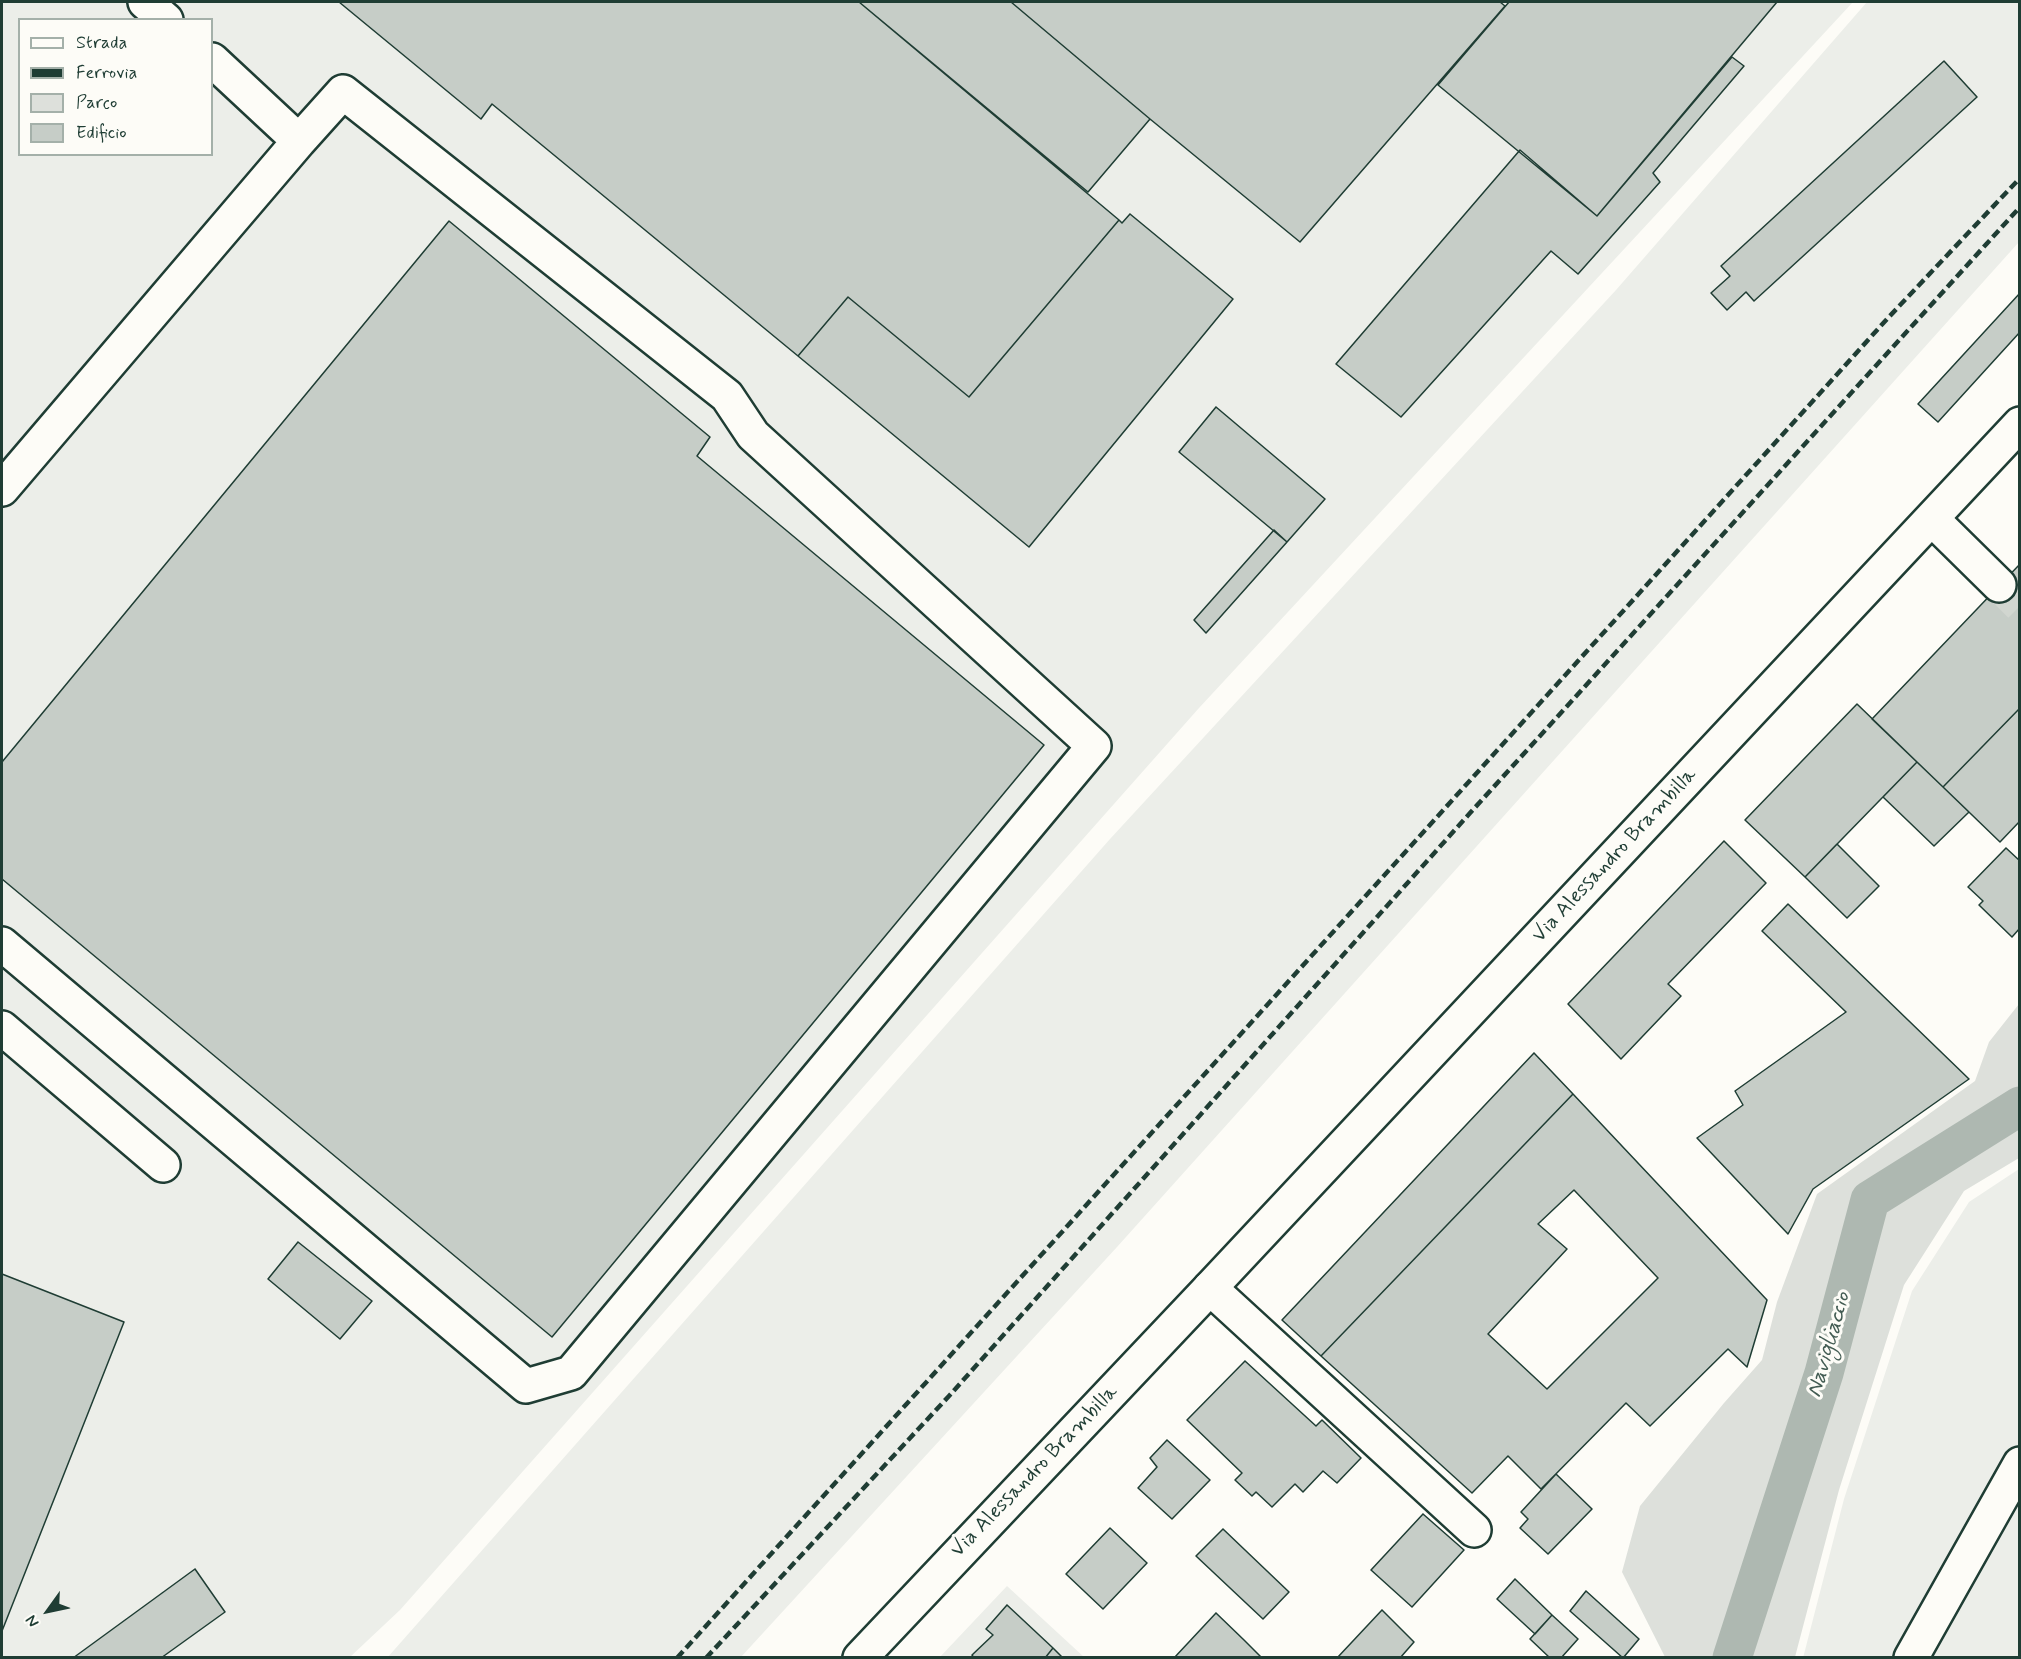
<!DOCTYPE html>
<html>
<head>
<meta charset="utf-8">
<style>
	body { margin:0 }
	#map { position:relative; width:2021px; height:1659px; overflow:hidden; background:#fdfcf7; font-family:Mynerve,sans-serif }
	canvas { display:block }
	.frame { position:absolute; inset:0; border:3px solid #1f3d34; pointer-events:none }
	.legend { position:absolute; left:18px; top:18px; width:195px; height:138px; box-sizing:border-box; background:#fdfcf7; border:2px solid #a4b0a9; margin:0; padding:8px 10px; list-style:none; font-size:18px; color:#1f3d34 }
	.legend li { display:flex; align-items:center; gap:12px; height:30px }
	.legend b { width:30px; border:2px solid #a4b0a9 }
	.north { position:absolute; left:18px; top:1581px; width:60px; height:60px; -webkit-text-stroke:4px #fdfcf7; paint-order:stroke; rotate:237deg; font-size:16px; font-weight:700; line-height:24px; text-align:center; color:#1f3d34 }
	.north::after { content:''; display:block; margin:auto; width:21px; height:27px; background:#1f3d34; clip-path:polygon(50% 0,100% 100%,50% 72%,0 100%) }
</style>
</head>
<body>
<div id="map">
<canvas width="2021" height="1659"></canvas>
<div class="frame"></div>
<ul class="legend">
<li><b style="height:8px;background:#fdfcf7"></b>Strada</li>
<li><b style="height:8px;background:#1f3d34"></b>Ferrovia</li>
<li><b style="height:16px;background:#dde0db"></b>Parco</li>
<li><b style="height:16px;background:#c6cdc7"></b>Edificio</li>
</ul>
<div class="north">N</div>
</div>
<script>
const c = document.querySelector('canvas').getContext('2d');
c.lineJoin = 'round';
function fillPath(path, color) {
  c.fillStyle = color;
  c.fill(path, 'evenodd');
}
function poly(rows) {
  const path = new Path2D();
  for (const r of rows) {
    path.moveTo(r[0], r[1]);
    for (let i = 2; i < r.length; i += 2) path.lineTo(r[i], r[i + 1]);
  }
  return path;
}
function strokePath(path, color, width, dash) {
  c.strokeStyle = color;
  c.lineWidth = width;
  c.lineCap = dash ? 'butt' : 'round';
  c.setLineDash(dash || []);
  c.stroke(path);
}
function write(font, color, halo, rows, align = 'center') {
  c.font = font + ' Mynerve,sans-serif';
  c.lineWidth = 6;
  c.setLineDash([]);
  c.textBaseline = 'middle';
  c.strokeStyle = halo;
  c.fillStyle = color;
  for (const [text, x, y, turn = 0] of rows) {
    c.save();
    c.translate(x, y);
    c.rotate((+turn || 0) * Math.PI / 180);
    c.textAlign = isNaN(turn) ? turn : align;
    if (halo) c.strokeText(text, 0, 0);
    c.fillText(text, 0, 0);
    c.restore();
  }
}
const built = poly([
	[2,2,1853,2,1199,708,400,1610,350,1657,2,1658],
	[20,20,212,20,212,154,20,154],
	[1867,2,2019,2,2019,242,1117,1247,741,1657,387,1658,1110,839,1616,290],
	[2019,1169,2019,1657,1803,1658,1844,1499,1912,1291,1969,1202],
	[1007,1586,1084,1657,939,1658]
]);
const green = poly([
	[2019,1004,2019,1158,1964,1191,1904,1285,1839,1490,1795,1657,1665,1657,1622,1572,1640,1506,1724,1403,1762,1360,1777,1302,1817,1194,1975,1081,1989,1042]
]);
const canal = poly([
	[1732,1658,1824,1373,1870,1200,2020,1106]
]);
const building = poly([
	[339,2,859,2,1119,220,969,397,848,297,798,356,492,104,481,119,339,2],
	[859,2,1011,2,1150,119,1088,192,859,2],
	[1011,2,1500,2,1505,6,1300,242,1150,119,1011,2],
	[1509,2,1777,2,1597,216,1438,85,1509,2],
	[1732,57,1744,66,1653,173,1660,182,1578,274,1551,251,1401,417,1336,364,1520,150,1597,216,1732,57],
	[1944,61,1977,97,1754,301,1746,292,1727,310,1711,293,1730,276,1721,266,1944,61],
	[1130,214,1233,299,1029,547,798,356,848,297,969,397,1119,220,1122,223,1130,214],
	[449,221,710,437,697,456,1044,745,552,1337,2,879,2,762,449,221],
	[2020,293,2020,332,1938,422,1918,404,2020,293],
	[1216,407,1325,499,1287,542,1179,452,1216,407],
	[1274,530,1287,542,1206,633,1194,620,1274,530],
	[2020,564,2020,708,1943,787,1872,719,2020,564],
	[1857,704,1917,762,1805,877,1745,820,1857,704],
	[2020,708,2020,821,2000,842,1943,787,2020,708],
	[1917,762,1969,812,1934,846,1883,797,1917,762],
	[1724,841,1766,883,1668,984,1681,996,1621,1059,1568,1004,1724,841],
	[1837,844,1879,886,1847,918,1805,877,1837,844],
	[2006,848,2020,861,2020,928,2012,937,1979,905,1983,901,1968,887,2006,848],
	[1788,904,1969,1079,1813,1189,1788,1234,1697,1138,1743,1105,1735,1091,1846,1012,1762,931,1788,904],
	[1534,1053,1573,1094,1321,1356,1282,1320,1534,1053],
	[1573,1094,1767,1300,1747,1367,1728,1349,1650,1426,1626,1403,1541,1489,1508,1456,1472,1493,1321,1356,1573,1094],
	[1574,1190,1658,1278,1547,1389,1488,1334,1567,1249,1538,1224,1574,1190],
	[298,1242,372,1301,340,1339,268,1279,298,1242],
	[2,1274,124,1322,2,1631,2,1274],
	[1245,1361,1316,1426,1322,1420,1361,1458,1337,1483,1323,1471,1303,1492,1295,1484,1272,1507,1256,1492,1252,1496,1235,1480,1242,1473,1187,1420,1245,1361],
	[1167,1440,1210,1480,1172,1519,1138,1488,1157,1467,1150,1458,1167,1440],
	[1556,1474,1592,1509,1548,1554,1520,1528,1528,1519,1521,1512,1556,1474],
	[1423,1514,1464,1550,1412,1607,1371,1570,1423,1514],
	[1110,1528,1147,1563,1103,1609,1066,1574,1110,1528],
	[1223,1529,1289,1592,1263,1619,1196,1556,1223,1529],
	[195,1569,225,1612,161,1658,73,1658,195,1569],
	[1515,1579,1552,1615,1535,1634,1497,1599,1515,1579],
	[1586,1591,1639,1639,1623,1658,1570,1611,1586,1591],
	[1007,1605,1053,1648,1045,1658,974,1658,972,1655,993,1635,986,1629,1007,1605],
	[1382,1610,1414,1642,1400,1658,1337,1658,1382,1610],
	[1216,1613,1244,1640,1262,1658,1174,1658,1216,1613],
	[1552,1615,1578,1639,1561,1658,1550,1658,1530,1639,1552,1615],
	[1053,1648,1063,1658,1045,1658,1053,1648]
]);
const minorTunnel = poly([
	[1999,585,2020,606]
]);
const minor = poly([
	[145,2,166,20],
	[212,60,299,141],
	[2,489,299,141,343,92,727,396,753,435,1094,746,571,1373,526,1386,2,944],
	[1932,519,1999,585],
	[2,1028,163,1165],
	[1210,1288,1474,1530],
	[1911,1658,2020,1464]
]);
const major = poly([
	[860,1658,1210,1288,2020,424]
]);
const rail = poly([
	[677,1658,1887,319,2020,178],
	[706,1658,949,1396,1470,813,2020,207]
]);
const streetNames = [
	["Via Alessandro Brambilla",1615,856,-47],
	["Via Alessandro Brambilla",1035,1472,-46]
];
const waterNames = [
	["Navigliaccio",1830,1345,-74]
];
fillPath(built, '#eceee9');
fillPath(green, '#dde0db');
strokePath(canal, '#aeb8b1', 39);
fillPath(building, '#c6cdc7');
strokePath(building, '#1f3d34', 1.5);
strokePath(minorTunnel, '#d1d6d0', 33, [33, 16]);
strokePath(minor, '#1f3d34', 38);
strokePath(major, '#1f3d34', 38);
strokePath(minor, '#fdfcf7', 33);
strokePath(major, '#fdfcf7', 33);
strokePath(rail, '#1f3d34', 4.5, [9, 4.5]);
write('21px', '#1f3d34', '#fdfcf7', streetNames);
write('italic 22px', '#435c53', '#fdfcf7', waterNames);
</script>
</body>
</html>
